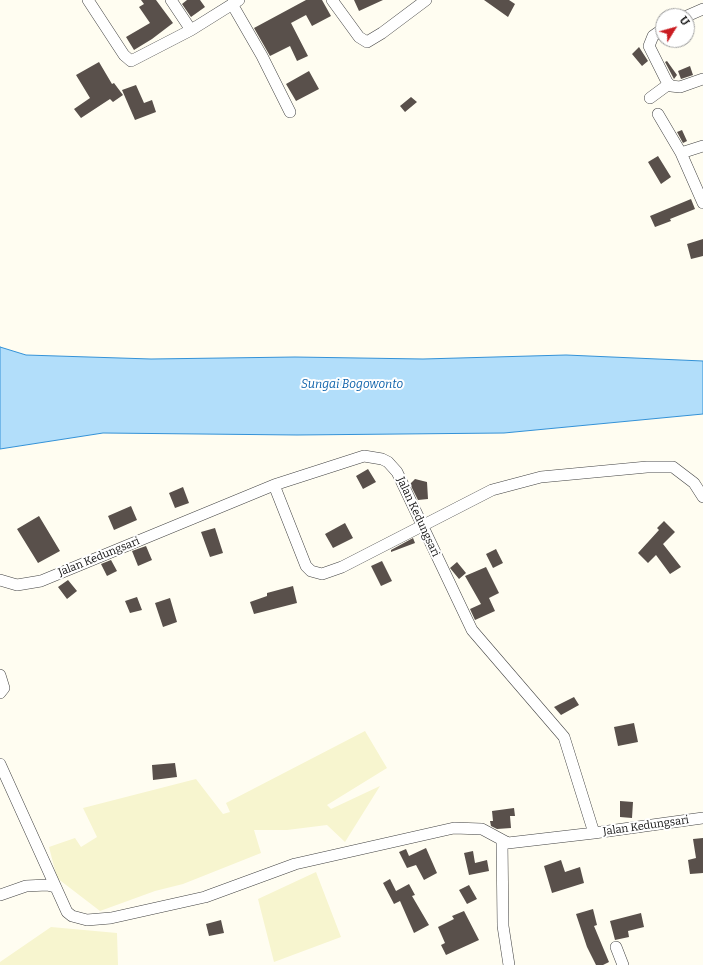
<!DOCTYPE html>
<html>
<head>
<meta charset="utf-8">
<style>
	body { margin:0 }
	#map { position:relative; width:703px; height:965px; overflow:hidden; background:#fffdf1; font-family:Bitter,serif }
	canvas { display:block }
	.north { position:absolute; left:655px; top:8px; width:40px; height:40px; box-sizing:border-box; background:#fff; border:1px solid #9f9f9f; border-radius:50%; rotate:53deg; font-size:11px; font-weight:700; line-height:16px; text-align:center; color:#0f0f0f }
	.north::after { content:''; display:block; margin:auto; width:14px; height:18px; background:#ca1c21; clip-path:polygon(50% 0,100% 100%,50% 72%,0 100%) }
</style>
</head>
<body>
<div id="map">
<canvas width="703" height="965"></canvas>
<div class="north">U</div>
</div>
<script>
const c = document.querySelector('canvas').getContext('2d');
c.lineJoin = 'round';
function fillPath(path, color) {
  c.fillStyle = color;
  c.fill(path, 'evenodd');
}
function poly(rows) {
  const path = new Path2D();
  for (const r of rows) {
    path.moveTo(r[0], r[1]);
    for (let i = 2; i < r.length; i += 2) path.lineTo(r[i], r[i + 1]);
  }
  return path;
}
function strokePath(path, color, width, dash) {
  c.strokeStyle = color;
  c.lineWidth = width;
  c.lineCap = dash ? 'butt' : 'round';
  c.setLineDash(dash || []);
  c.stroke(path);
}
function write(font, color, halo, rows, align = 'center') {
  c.font = font + ' Bitter,serif';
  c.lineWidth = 4;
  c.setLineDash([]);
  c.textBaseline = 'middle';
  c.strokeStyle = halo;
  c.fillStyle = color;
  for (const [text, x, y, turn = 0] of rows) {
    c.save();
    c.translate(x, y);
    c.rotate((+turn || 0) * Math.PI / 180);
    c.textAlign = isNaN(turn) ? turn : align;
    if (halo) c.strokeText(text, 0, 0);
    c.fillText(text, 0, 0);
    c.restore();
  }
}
const farmland = poly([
	[365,731,387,768,327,805,331,809,380,786,345,842,327,825,287,830,254,830,261,853,183,884,155,891,100,911,57,878,49,847,75,838,81,847,97,837,83,808,196,779,223,814,230,812,226,803],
	[316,872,341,937,274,962,258,899],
	[51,927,117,933,118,965,0,965,0,962]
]);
const water = poly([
	[0,347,26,355,151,359,295,357,423,359,566,355,703,361,703,414,504,433,297,435,103,433,0,449,0,347]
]);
const building = poly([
	[141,0,156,0,173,23,152,39,134,50,126,37,150,23,139,7,144,4],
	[187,0,200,0,205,7,191,17,182,4],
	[306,0,322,0,331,16,312,26,306,15,291,23,308,56,297,61,290,46,270,56,254,28],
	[354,0,383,0,359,11],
	[484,0,509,0,515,4,508,17],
	[639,47,648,61,642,66,632,54],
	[667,61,677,75,674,79,665,62],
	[99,62,112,84,114,83,123,95,113,102,110,99,81,118,74,109,90,98,76,75],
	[690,66,693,75,681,79,678,71],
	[309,71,319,89,296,101,286,84],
	[136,85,144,103,152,100,156,112,135,120,122,90],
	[411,97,417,102,405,112,400,106],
	[682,130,687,141,683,143,677,132],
	[658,156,671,177,661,184,648,162],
	[691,199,695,209,670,219,671,221,655,227,650,216],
	[703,239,703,256,691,259,687,244],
	[368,469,376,482,363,489,356,476],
	[415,479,427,482,428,499,418,500,410,484],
	[183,487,189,503,175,508,169,493],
	[131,506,137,520,114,530,108,516],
	[39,516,60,551,38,563,17,529],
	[664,521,675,532,663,544,681,567,670,574,656,555,648,563,638,553,659,530,657,528],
	[345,523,353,538,333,548,325,534],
	[215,528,223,553,210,557,201,532],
	[413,538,415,543,391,552,391,550],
	[146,546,152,560,138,566,132,551],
	[496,549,503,563,493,568,486,554],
	[111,560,117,571,107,576,101,564],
	[382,561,392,581,381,586,371,566],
	[457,562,466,573,459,579,450,568],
	[486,567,499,593,489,598,495,611,475,620,470,609,481,604,465,576],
	[68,580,77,591,67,599,58,587],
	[293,586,297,603,254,614,250,602,267,596,267,593],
	[137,597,142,610,130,613,125,601],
	[170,598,177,622,163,627,155,603],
	[574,697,579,705,561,715,554,707],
	[634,723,638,742,618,746,614,727],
	[175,763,177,777,153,780,152,765],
	[620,801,633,802,632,818,620,817],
	[514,808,515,816,510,816,511,828,497,829,491,826,490,821,493,821,492,811],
	[703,838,703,873,690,874,688,860,696,858,693,839],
	[426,848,437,873,424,880,416,865,407,868,399,852,406,849,409,856],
	[473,851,475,863,487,860,489,871,469,875,464,853],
	[561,860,565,872,580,867,584,883,552,893,544,866],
	[390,879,396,891,409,884,415,895,412,896,429,925,414,933,400,901,394,904,383,883],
	[469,885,477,899,467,904,459,890],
	[593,909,597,925,594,926,609,962,603,965,596,965,587,947,576,914],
	[464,911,479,940,446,955,441,945,445,943,438,927,454,919,452,916],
	[641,913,644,927,628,931,629,937,615,940,610,921],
	[221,920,224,933,209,936,206,924]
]);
const street = poly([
	[88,0,124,55,131,61,191,30,239,0],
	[171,0,191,30],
	[332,0,359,37,367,42,382,33,426,0],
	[232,4,262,56,290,112],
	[687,16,703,9],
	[663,29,653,36,649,46,667,82,671,86,680,87,703,79],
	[650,98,669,84],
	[658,114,681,153,703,203],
	[681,153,703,146],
	[274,485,306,566,311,571,322,574,342,567,492,490,541,477,647,467,673,467,694,483,703,497],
	[0,580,17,585,41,581,274,485,364,456,382,459,388,462,397,472,472,630,564,737,594,833,703,818],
	[0,675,4,688,0,693],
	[0,764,67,912,72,916,87,920,111,918,205,897,295,864,454,828,482,829,508,843,594,833],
	[502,840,503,926,509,965],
	[0,895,26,886,47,885,55,887],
	[616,947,623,965]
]);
const streetNames = [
	["Jalan Kedungsari",418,517,65],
	["Jalan Kedungsari",99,557,-22],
	["Jalan Kedungsari",646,826,-8]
];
const waterNames = [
	["Sungai Bogowonto",352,385]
];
fillPath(farmland, '#f7f5cf');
fillPath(water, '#b2defa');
strokePath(water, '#3492d7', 1);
fillPath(building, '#59504b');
strokePath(street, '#424242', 12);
strokePath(street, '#fff', 11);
write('11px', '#0f0f0f', '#fff', streetNames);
write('italic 12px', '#0f63ab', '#fff', waterNames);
</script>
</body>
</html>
